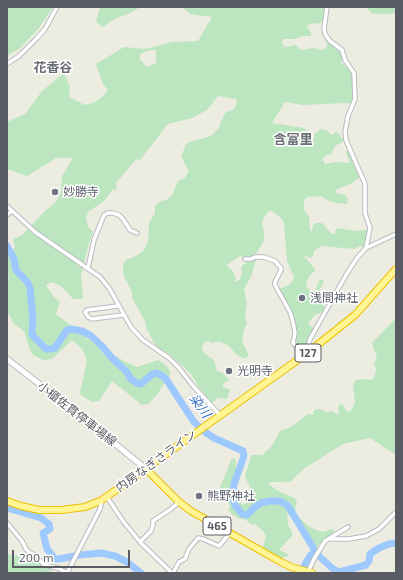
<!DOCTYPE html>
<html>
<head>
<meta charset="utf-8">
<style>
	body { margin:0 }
	#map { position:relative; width:403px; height:580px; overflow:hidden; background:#edece0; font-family:"Exo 2",sans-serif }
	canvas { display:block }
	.frame { position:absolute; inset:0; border:8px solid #595c62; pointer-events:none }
	.scale { position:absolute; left:12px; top:550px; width:118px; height:18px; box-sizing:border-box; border:2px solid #595c62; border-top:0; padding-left:5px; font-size:12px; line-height:14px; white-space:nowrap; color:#595c62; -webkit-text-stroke:3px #fff; paint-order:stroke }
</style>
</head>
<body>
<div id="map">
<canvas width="403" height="580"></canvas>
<div class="frame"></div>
<div class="scale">200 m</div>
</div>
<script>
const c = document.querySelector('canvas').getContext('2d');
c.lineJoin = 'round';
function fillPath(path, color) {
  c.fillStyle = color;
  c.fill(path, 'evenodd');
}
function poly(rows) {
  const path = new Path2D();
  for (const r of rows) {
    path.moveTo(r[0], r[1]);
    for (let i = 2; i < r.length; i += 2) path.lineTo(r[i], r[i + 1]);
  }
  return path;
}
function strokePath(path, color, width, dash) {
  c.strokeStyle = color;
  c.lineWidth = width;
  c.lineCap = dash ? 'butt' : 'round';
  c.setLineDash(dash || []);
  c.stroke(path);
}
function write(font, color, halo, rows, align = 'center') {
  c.font = font + ' "Exo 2","Noto Sans JP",sans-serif';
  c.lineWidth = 3;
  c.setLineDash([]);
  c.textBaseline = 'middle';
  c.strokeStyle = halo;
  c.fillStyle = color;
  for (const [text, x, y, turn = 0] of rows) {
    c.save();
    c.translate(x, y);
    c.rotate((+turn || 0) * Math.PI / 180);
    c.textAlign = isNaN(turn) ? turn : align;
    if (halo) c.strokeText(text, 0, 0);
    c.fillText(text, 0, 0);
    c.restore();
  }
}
const green = poly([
	[7,7,53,7,39,28,20,48,7,56],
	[100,7,145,7,139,8,126,15,116,18,103,27,96,22],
	[182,7,326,7,324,11,323,21,321,23,310,24,307,26,311,33,311,36,302,36,295,39,283,39,282,42,285,47,296,45,301,50,314,48,322,50,327,47,327,43,324,39,326,39,332,45,340,49,343,54,341,63,351,70,352,73,352,82,354,86,352,96,354,99,352,104,345,103,303,105,285,102,272,123,304,128,313,139,315,138,314,134,321,129,328,131,330,134,333,135,336,132,339,134,344,141,335,146,331,155,327,155,322,159,325,164,335,162,348,163,350,162,346,154,346,150,349,152,357,172,359,175,359,178,352,183,336,190,336,193,345,195,347,197,348,202,346,204,337,203,327,200,321,196,307,197,304,200,304,210,309,217,310,230,312,231,313,225,316,223,322,223,332,234,335,234,336,229,338,228,356,231,366,230,368,232,364,247,360,246,354,249,321,246,314,251,313,256,309,258,306,256,304,256,315,269,315,271,310,275,307,281,306,287,313,292,315,291,319,281,321,279,324,281,319,291,325,310,323,312,315,315,309,322,308,324,316,330,316,332,304,348,299,350,295,345,294,320,276,292,276,290,291,284,294,277,287,261,284,223,282,219,272,211,269,211,267,213,263,220,262,224,264,233,264,241,256,254,247,258,240,256,228,264,227,266,232,270,236,278,235,282,240,280,242,273,241,267,249,260,254,258,256,260,251,277,244,289,247,303,245,317,247,323,244,329,242,342,249,355,246,358,243,358,236,354,229,346,220,342,211,343,208,341,204,343,202,346,202,350,205,354,214,360,217,371,223,373,229,380,223,384,223,387,228,389,230,390,227,399,218,398,212,403,200,389,191,374,169,354,158,348,153,341,146,327,145,321,132,298,132,292,123,274,123,264,126,260,138,255,144,250,148,241,149,223,155,213,155,206,159,202,168,199,172,195,178,181,185,178,187,174,189,171,181,157,186,144,190,142,211,136,218,129,225,113,235,108,237,101,236,99,218,96,207,110,192,118,168,124,140,160,137,159,133,163,116,183,117,190,113,189,104,201,88,212,86,217,88,227,93,232,89,243,81,275,83,299,73,299,61,286,51,282,46,285,53,296,60,302,56,314,92,342,124,361,137,367,158,360,166,365,171,373,156,396,148,404,142,405,112,381,99,401,92,402,81,395,80,392,87,362,83,350,75,342,72,340,52,359,43,360,33,355,29,347,24,331,14,324,7,311,7,284,9,277,7,276,7,257,15,247,13,239,22,235,45,211,56,202,61,192,62,176,73,158,56,158,27,176,7,169,7,122,25,114,42,91,64,73,70,87,69,97,85,105,95,102,102,97,108,90,103,84,96,64,124,47,145,49,172,42,198,41,212,17,190,14],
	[150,50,156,50,156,63,147,67,140,59,140,55,144,52],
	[367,7,396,7,396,12,392,14,376,14,371,13],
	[396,318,396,455,370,438,343,444,305,468,290,482,271,482,268,484,280,492,295,498,297,502,295,507,297,515,307,525,316,530,323,532,332,529,335,531,316,547,312,547,297,527,287,512,288,525,292,532,292,536,279,550,288,554,289,556,280,558,274,556,263,548,266,536,263,531,255,524,252,525,246,520,238,518,231,514,228,509,230,506,228,502,222,499,222,495,219,493,219,490,231,460,234,458,236,460,235,493,242,505,246,503,253,493,245,477,251,455,262,455,272,446,280,431,291,427,308,414,313,415,313,412,316,409,320,409,326,412,333,411,337,415,339,413,338,408,340,404,343,405,347,412,352,410,355,402,353,385,356,380,362,379,372,380,375,375,376,369,374,363,377,358,372,343],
	[7,554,24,557,50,569,53,573,7,573]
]);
const river = poly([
	[7,246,14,259,16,270,28,283,30,288,33,319,32,333,33,336,46,349,52,349,55,348,67,330,71,329,82,331,90,335,102,346,112,358,127,372,130,378,136,383,141,384,151,375,156,373,161,375,166,379,194,422,205,432,214,438,243,451,244,456,234,484,233,497,235,505,242,514,247,515,255,507,261,503,270,501,280,501,288,506,314,549,320,557,332,568,339,572,366,565,369,561,370,554,379,548,389,544,396,543],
	[7,508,41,518,49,524,50,529,43,533,47,549,55,559,59,559,80,555,101,553,115,556,127,562,141,573],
	[300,573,310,556,315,551]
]);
const minor = poly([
	[327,7,324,29,325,34,330,41,342,50,345,60,354,73,355,99,348,116,345,132,346,140,365,184,365,213,370,228,366,248],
	[7,64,19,56,38,37,45,29,57,7],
	[7,206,35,232,100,277,109,288,131,327,143,340,169,358,179,368,193,386,220,415],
	[7,215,12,211],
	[245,259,251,259,255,257,264,257,275,261,281,268,281,270,275,282,275,285,290,312,293,322,295,333,293,343,298,349,306,354,310,339,346,275,357,258,366,248,396,234],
	[88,268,94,240,104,215,108,213,113,213,119,215,123,219,130,230,137,233],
	[118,306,87,310,85,312,88,317,92,319,123,315],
	[107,497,123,521,140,542,172,573],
	[7,523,22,541,26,549,30,553,36,555,44,565,58,568,67,573,100,509,102,500],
	[329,539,349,539,366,536,379,529,396,512],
	[140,542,151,531,153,525,153,521,171,509,179,502],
	[308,572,314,559,325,541,348,527],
	[173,573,179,562,185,559,189,549,198,538,203,539,219,546,230,533]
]);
const secondary = poly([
	[7,359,82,417,146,469]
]);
const trunk = poly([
	[146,469,179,502,191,511,281,562,291,567,312,573],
	[7,501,21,506,39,510,61,510,85,507,102,500,306,354,355,315,396,269]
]);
const markers = [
	[55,192,4,"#6b7280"],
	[302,298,4,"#6b7280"],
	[229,371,4,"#6b7280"],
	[199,496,4,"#6b7280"]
];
const shields = [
	[308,353,26],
	[217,526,28]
];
const shieldNames = [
	["127",308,353],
	["465",217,526]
];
const worshipNames = [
	["妙勝寺",63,192],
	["浅間神社",310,298],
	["光明寺",237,371],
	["熊野神社",207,496]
];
const streetNames = [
	["小櫃佐貫停車場線",77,414,38],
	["内房なぎさライン",156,461,-36]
];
const neighbourhoodNames = [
	["花香谷",53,68],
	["含富里",293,140]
];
const waterNames = [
	["染川",200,406,53]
];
fillPath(green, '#bbe6c0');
strokePath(river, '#9ec9ff', 7);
strokePath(minor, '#b8bac0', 5.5);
strokePath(secondary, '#b9bcc3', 7);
strokePath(trunk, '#edc000', 8);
strokePath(minor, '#fff', 3.5);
strokePath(secondary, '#fff', 5);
strokePath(trunk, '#fff594', 6);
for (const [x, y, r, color] of markers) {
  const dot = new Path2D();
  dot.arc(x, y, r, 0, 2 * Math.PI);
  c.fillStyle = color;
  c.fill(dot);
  strokePath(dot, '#fff', 1.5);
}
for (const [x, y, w] of shields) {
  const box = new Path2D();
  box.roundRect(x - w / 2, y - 9, w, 18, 3);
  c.fillStyle = '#fff';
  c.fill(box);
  strokePath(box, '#595c62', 1);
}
write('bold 11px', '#595c62', null, shieldNames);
write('12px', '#5b616d', '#fff', worshipNames, 'left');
write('12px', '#595c62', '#fff', streetNames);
write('bold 13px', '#6a6e74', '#fff', neighbourhoodNames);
write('italic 13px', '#3d6fc6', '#fff', waterNames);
</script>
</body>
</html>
